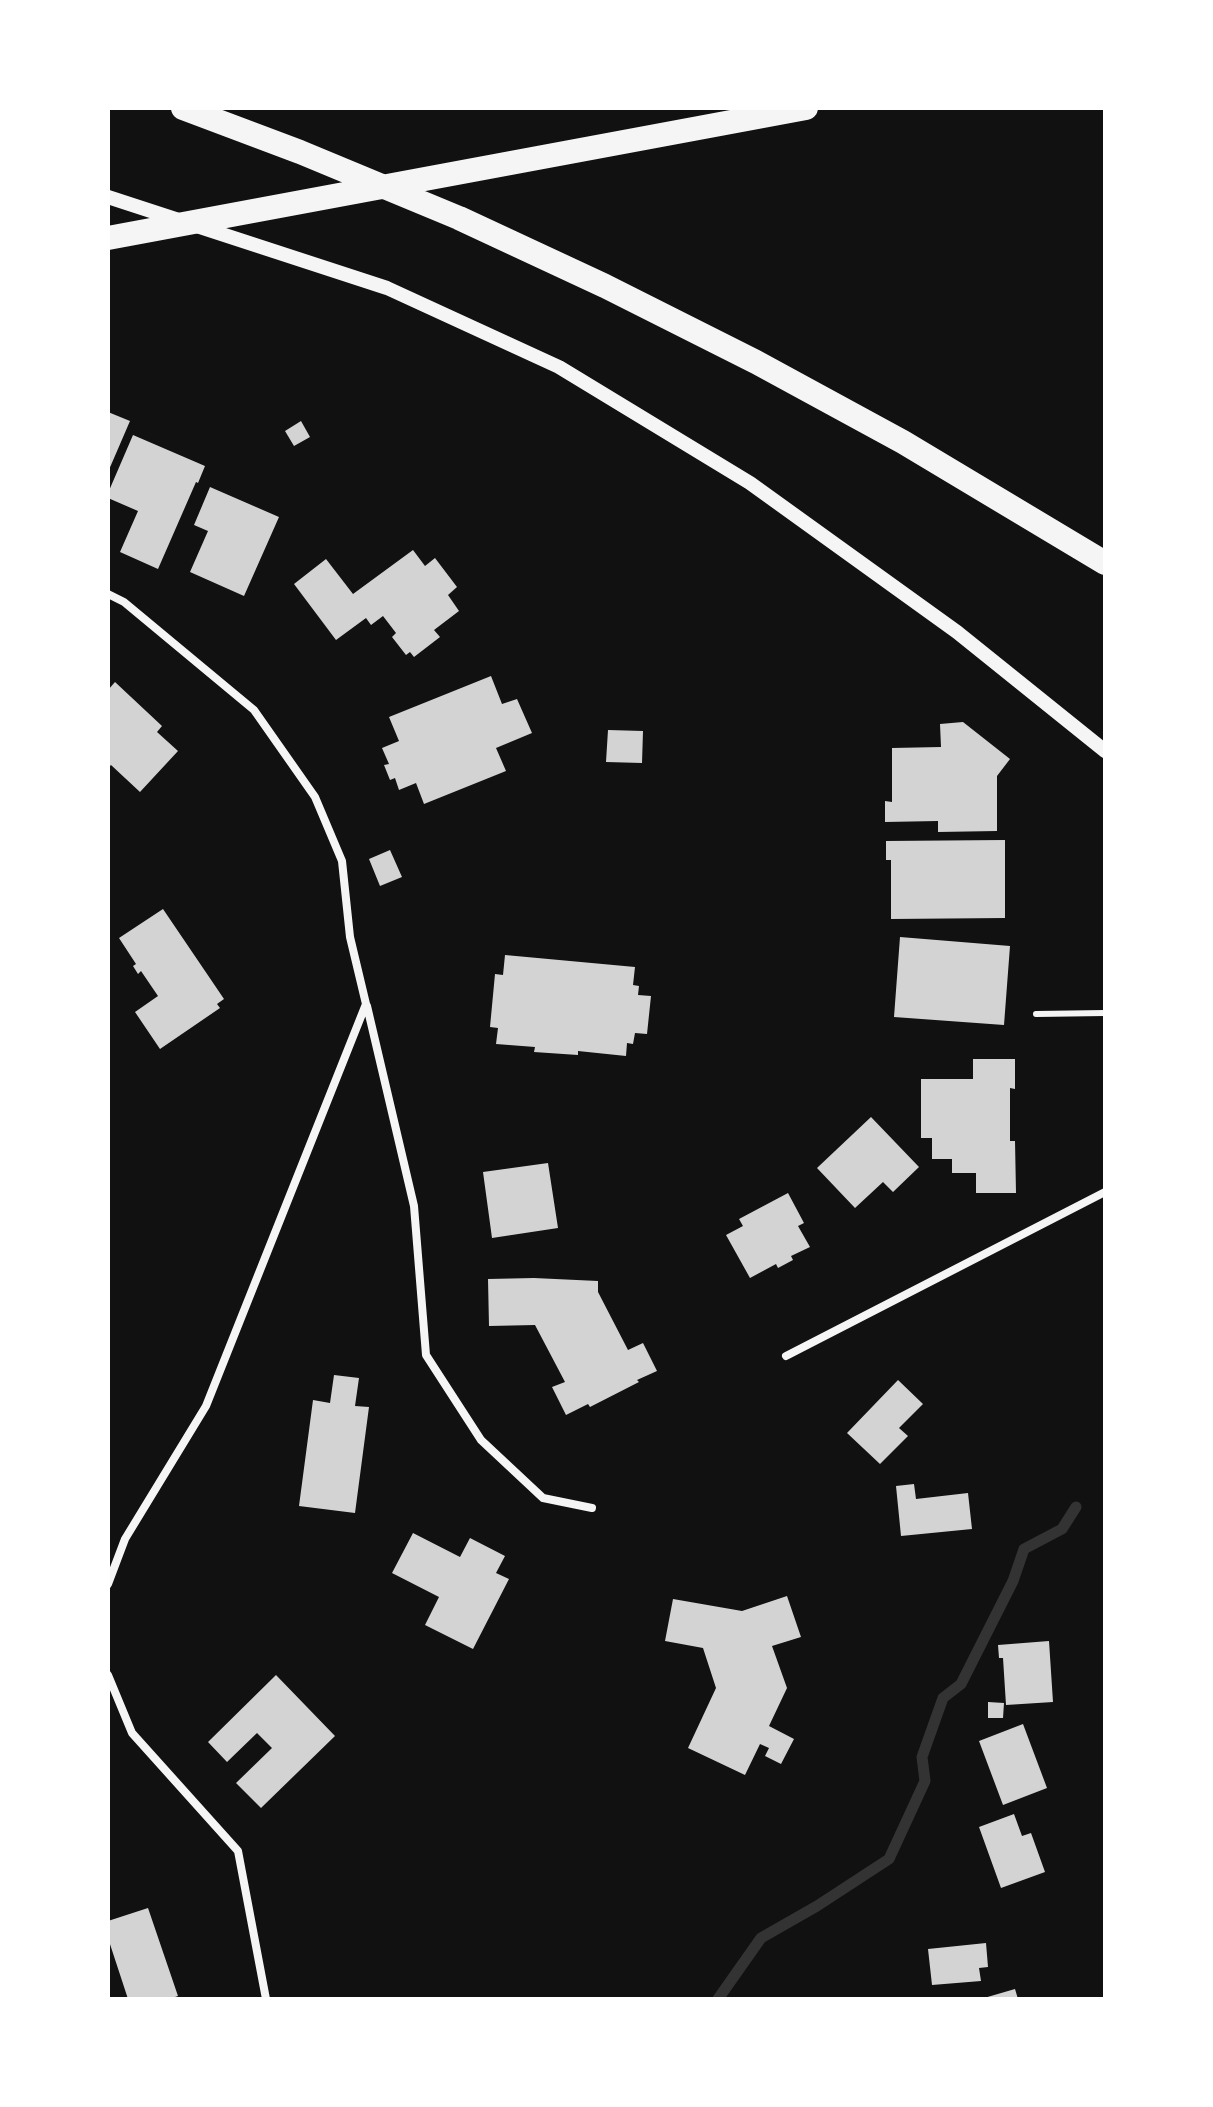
<!DOCTYPE html>
<html>
<head>
<meta charset="utf-8">
<style>
	body { margin:0 }
	#map { position:relative; width:1213px; height:2107px; overflow:hidden; background:#111; font-family:Lato,sans-serif }
	canvas { display:block }
	.frame { position:absolute; inset:0; border:110px solid #fff; pointer-events:none }
</style>
</head>
<body>
<div id="map">
<canvas width="1213" height="2107"></canvas>
<div class="frame"></div>
</div>
<script>
const c = document.querySelector('canvas').getContext('2d');
c.lineJoin = 'round';
function poly(rows) {
  const path = new Path2D();
  for (const r of rows) {
    path.moveTo(r[0], r[1]);
    for (let i = 2; i < r.length; i += 2) path.lineTo(r[i], r[i + 1]);
  }
  return path;
}
function strokePath(path, color, width, dash) {
  c.strokeStyle = color;
  c.lineWidth = width;
  c.lineCap = dash ? 'butt' : 'round';
  c.setLineDash(dash || []);
  c.stroke(path);
}
function fillPath(path, color) {
  c.fillStyle = color;
  c.fill(path, 'evenodd');
}
const stream = poly([
	[718,1999,761,1938,817,1906,889,1859,925,1781,922,1757,943,1698,961,1684,1013,1581,1024,1549,1062,1529,1076,1507]
]);
const building = poly([
	[108,412,130,421,108,472],
	[301,421,310,437,294,446,285,431],
	[133,435,205,466,198,483,196,482,158,569,120,552,138,511,108,498,108,493],
	[210,487,279,517,244,596,190,572,208,531,194,525],
	[413,550,425,566,435,558,457,587,448,595,459,611,434,630,440,637,414,657,410,652,406,655,392,637,396,633,383,616,371,625,366,618,336,640,294,584,326,559,353,594],
	[491,676,502,704,517,699,532,733,496,748,506,771,424,804,416,783,399,790,395,778,390,780,384,765,389,764,382,748,399,741,389,717],
	[115,682,162,726,157,732,178,751,140,792,111,765,108,768,108,690],
	[963,722,1010,759,997,776,997,831,938,832,938,821,885,822,885,801,892,802,892,748,941,747,940,724],
	[608,730,643,731,642,763,606,762],
	[1005,840,1005,918,891,919,891,860,886,860,886,841],
	[390,850,402,877,380,886,369,859],
	[163,909,224,999,217,1004,220,1008,160,1049,135,1012,158,996,141,971,138,974,133,966,136,964,119,938],
	[900,937,1010,946,1004,1025,894,1017],
	[505,955,635,967,633,985,639,986,638,995,651,996,647,1034,635,1033,633,1044,627,1043,626,1056,578,1051,578,1055,534,1052,535,1047,496,1044,498,1028,490,1027,495,974,503,975],
	[973,1059,1015,1059,1015,1089,1010,1088,1010,1141,1015,1141,1016,1193,976,1193,976,1173,952,1173,952,1159,932,1159,932,1138,921,1138,921,1079,973,1079],
	[871,1117,919,1167,893,1192,883,1182,855,1208,817,1168],
	[548,1163,558,1228,492,1238,483,1172],
	[788,1193,804,1223,798,1226,810,1247,791,1256,793,1260,778,1268,776,1264,750,1278,726,1235,743,1226,739,1219],
	[534,1278,598,1281,598,1292,628,1350,643,1343,657,1371,637,1380,639,1382,590,1407,588,1404,566,1415,552,1387,565,1382,535,1325,489,1326,488,1279],
	[334,1375,359,1378,355,1406,369,1407,355,1513,299,1506,313,1400,330,1403],
	[898,1380,923,1404,899,1428,908,1436,880,1464,847,1433],
	[914,1484,916,1499,968,1493,972,1529,901,1536,896,1486],
	[413,1533,460,1557,470,1538,505,1556,496,1573,509,1579,473,1649,425,1625,439,1597,392,1573],
	[787,1596,801,1637,772,1646,787,1688,769,1726,794,1739,781,1764,765,1756,769,1748,760,1744,745,1775,688,1748,716,1688,703,1648,665,1641,673,1599,742,1611],
	[1049,1641,1053,1702,1006,1705,1003,1658,999,1658,998,1645],
	[276,1675,335,1736,261,1808,236,1783,272,1748,257,1733,227,1762,208,1742],
	[988,1702,1004,1703,1003,1718,988,1718],
	[1023,1724,1047,1788,1003,1805,979,1741],
	[1014,1814,1022,1836,1031,1833,1045,1872,1001,1888,979,1827],
	[148,1908,178,1996,169,1999,128,1999,108,1938,108,1921],
	[986,1943,988,1967,979,1968,981,1981,932,1985,928,1949],
	[1015,1989,1018,1999,984,1999,984,1998]
]);
const service = poly([
	[1036,1014,1105,1013]
]);
const minor = poly([
	[108,594,124,602,254,710,315,797,342,861,350,937,366,1004,206,1406,125,1539,108,1584],
	[367,1006,414,1206,426,1355,481,1440,543,1498,592,1508],
	[786,1356,1105,1192],
	[108,1675,132,1733,238,1851,266,1999]
]);
const tertiary = poly([
	[108,197,387,288,559,367,750,483,957,632,1105,751]
]);
const motorway = poly([
	[183,108,300,152,459,218,605,286,756,362,903,442,1105,563],
	[108,238,806,108]
]);
strokePath(stream, '#333', 11);
fillPath(building, '#d3d3d3');
strokePath(service, '#f5f5f5', 6);
strokePath(minor, '#f5f5f5', 8);
strokePath(tertiary, '#f5f5f5', 14);
strokePath(motorway, '#f5f5f5', 24);
</script>
</body>
</html>
